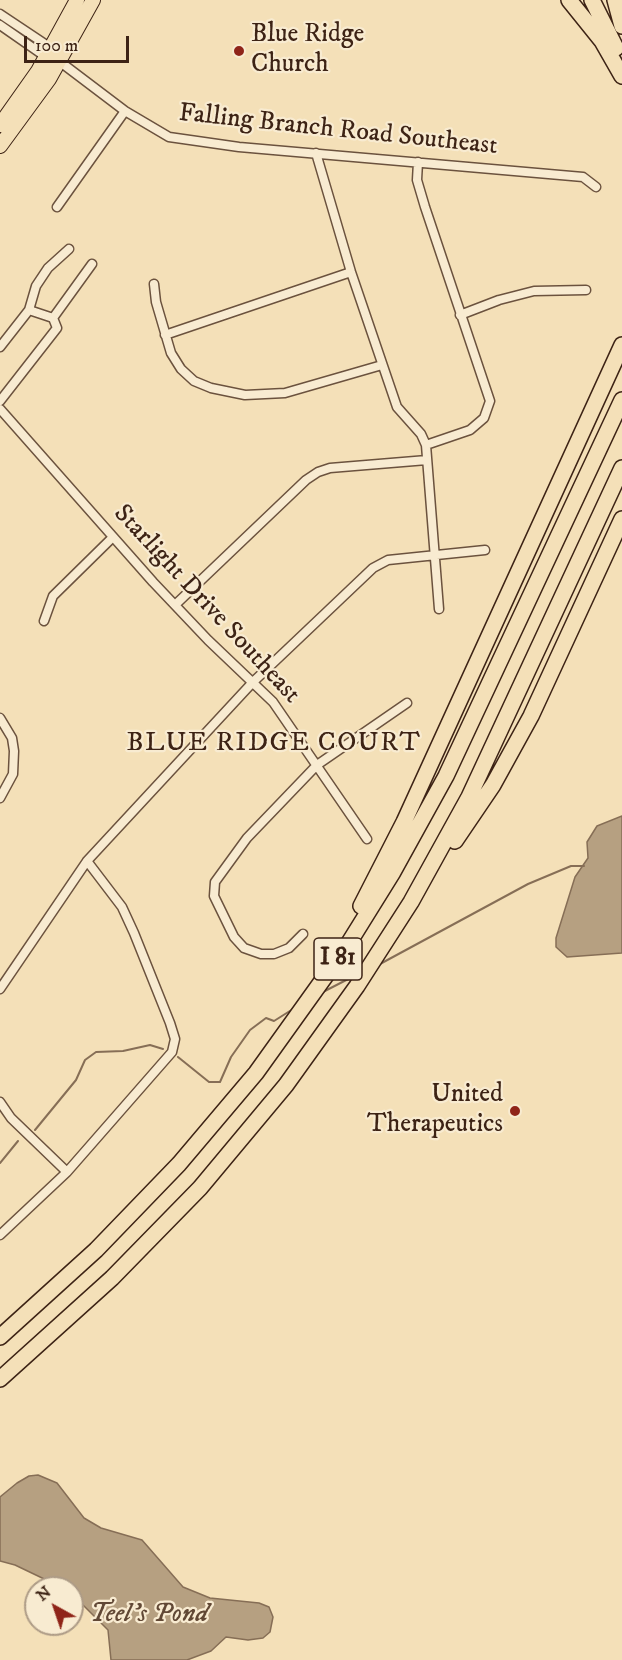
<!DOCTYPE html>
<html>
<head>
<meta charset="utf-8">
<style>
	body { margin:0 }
	#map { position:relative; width:622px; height:1660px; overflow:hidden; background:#f4e0b8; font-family:"IM FELL DW Pica",serif }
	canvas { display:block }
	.north { position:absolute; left:24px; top:1576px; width:60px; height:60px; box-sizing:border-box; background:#f8ebd1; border:2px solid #ad9b86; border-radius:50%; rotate:320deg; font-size:16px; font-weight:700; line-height:24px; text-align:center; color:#3d2315 }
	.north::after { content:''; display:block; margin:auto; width:21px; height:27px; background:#8f2418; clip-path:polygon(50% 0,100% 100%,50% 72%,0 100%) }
	.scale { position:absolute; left:24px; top:36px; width:105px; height:27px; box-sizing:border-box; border:3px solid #3d2315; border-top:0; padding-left:8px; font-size:18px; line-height:21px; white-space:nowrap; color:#3d2315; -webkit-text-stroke:4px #f8ebd1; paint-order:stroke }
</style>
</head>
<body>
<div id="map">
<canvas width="622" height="1660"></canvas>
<div class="north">N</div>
<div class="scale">100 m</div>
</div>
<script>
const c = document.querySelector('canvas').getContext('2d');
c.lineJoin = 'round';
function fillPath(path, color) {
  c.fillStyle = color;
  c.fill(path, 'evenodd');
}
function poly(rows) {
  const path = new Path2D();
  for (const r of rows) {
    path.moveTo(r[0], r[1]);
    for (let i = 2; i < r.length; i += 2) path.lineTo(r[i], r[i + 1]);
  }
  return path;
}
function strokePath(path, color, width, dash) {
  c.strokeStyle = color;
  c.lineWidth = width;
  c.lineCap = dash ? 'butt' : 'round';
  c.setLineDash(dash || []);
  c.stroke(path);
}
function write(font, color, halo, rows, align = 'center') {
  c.font = font + ' "IM FELL DW Pica",serif';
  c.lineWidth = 4.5;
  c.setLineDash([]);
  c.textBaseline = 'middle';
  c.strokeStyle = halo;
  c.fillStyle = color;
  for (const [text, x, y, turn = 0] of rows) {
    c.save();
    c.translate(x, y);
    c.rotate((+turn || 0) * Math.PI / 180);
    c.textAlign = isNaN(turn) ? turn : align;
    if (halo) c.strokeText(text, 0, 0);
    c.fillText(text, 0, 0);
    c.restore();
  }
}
const water = poly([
	[622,816,622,953,567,957,556,947,556,938,575,877,588,858,587,842,597,826,622,816],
	[38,1475,57,1483,84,1518,101,1528,142,1540,183,1587,210,1598,259,1603,269,1607,273,1617,270,1632,263,1638,248,1640,226,1637,211,1651,187,1660,111,1660,108,1630,72,1594,72,1588,63,1588,15,1565,0,1561,0,1497,17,1483,29,1476,38,1475]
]);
const stream = poly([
	[380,964,528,884,571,866,584,866],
	[321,993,356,975],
	[178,1057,209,1082,220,1082,231,1057,250,1030,266,1018,274,1021,293,1009],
	[35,1130,76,1080,85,1060,96,1052,123,1051,150,1045,163,1049],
	[0,1163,18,1141]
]);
const minor = poly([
	[0,14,54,50],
	[0,25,46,57,59,61,125,111,169,137,239,147,583,177,596,187],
	[316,153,351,272,397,407,421,434,426,445,439,609],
	[418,162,417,180,425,207,490,401,484,418,470,430,426,445],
	[57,207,125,111],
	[154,284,156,302,171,353,181,369,194,381,211,388,245,395,285,393,382,365],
	[29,310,53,318],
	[460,315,499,300,534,291,586,290],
	[165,335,351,272],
	[0,347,29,310,36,286,48,268,69,249],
	[0,401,57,328,53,318,92,264],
	[0,409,153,582,208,640,273,702,367,839],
	[175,605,306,480,318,472,330,468,427,460],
	[44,621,53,596,113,537],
	[0,718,12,738,14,751,13,774,0,798],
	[303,934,289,948,274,954,261,954,244,948,234,937,214,896,215,882,247,838,317,765,407,703],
	[0,989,87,861,253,682,373,568,388,560,485,550],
	[0,1102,11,1118,67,1172],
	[0,1235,67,1172,172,1052,175,1039,170,1023,134,933,122,907,87,861]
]);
const primary = poly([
	[0,125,38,71,77,0],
	[0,146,49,79,93,0]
]);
const motorway = poly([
	[569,0,602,41,622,76],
	[592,0,616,48],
	[615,0,622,26],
	[455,841,493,785,531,716,622,519],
	[361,906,404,822,622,345],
	[0,1337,96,1250,179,1164,256,1073,347,946,393,872,446,776,622,400],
	[0,1379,112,1278,200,1188,286,1085,357,986,411,902,469,797,622,468]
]);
const markers = [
	[239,51,6,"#8f2418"],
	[515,1111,6,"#8f2418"]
];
const shields = [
	[338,959,48]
];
const shieldNames = [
	["I 81",338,959]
];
const poiNames = [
	["Blue Ridge",251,36],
	["Church",251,66],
	["United",503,1096,"right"],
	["Therapeutics",503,1126,"right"]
];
const streetNames = [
	["Falling Branch Road Southeast",338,131,6],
	["Starlight Drive Southeast",206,605,47]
];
const neighbourhoodNames = [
	["BLUE RIDGE COURT",274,744]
];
const waterNames = [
	["Teel's Pond",149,1615]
];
fillPath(water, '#b6a081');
strokePath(water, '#866e56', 1.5);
strokePath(stream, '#866e56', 2);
strokePath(minor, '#6b523e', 11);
strokePath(primary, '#3d2315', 16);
strokePath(motorway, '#3d2315', 18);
strokePath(minor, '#f8ebd1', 8);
strokePath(primary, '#f4e0b8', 14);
strokePath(motorway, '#f4e0b8', 15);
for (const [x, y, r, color] of markers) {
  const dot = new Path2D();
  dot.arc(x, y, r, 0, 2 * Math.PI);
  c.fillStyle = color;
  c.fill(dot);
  strokePath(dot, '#f8ebd1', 2);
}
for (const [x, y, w] of shields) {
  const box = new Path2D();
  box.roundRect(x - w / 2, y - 21, w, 42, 4.5);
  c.fillStyle = '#f8ebd1';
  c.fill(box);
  strokePath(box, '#3d2315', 1.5);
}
write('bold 24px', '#3d2315', null, shieldNames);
write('26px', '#3d2315', '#f8ebd1', poiNames, 'left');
write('26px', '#3d2315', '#f8ebd1', streetNames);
c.letterSpacing = '1.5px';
write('27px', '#3d2315', '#f8ebd1', neighbourhoodNames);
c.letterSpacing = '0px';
write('italic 27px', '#614835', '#f8ebd1', waterNames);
</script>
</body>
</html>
